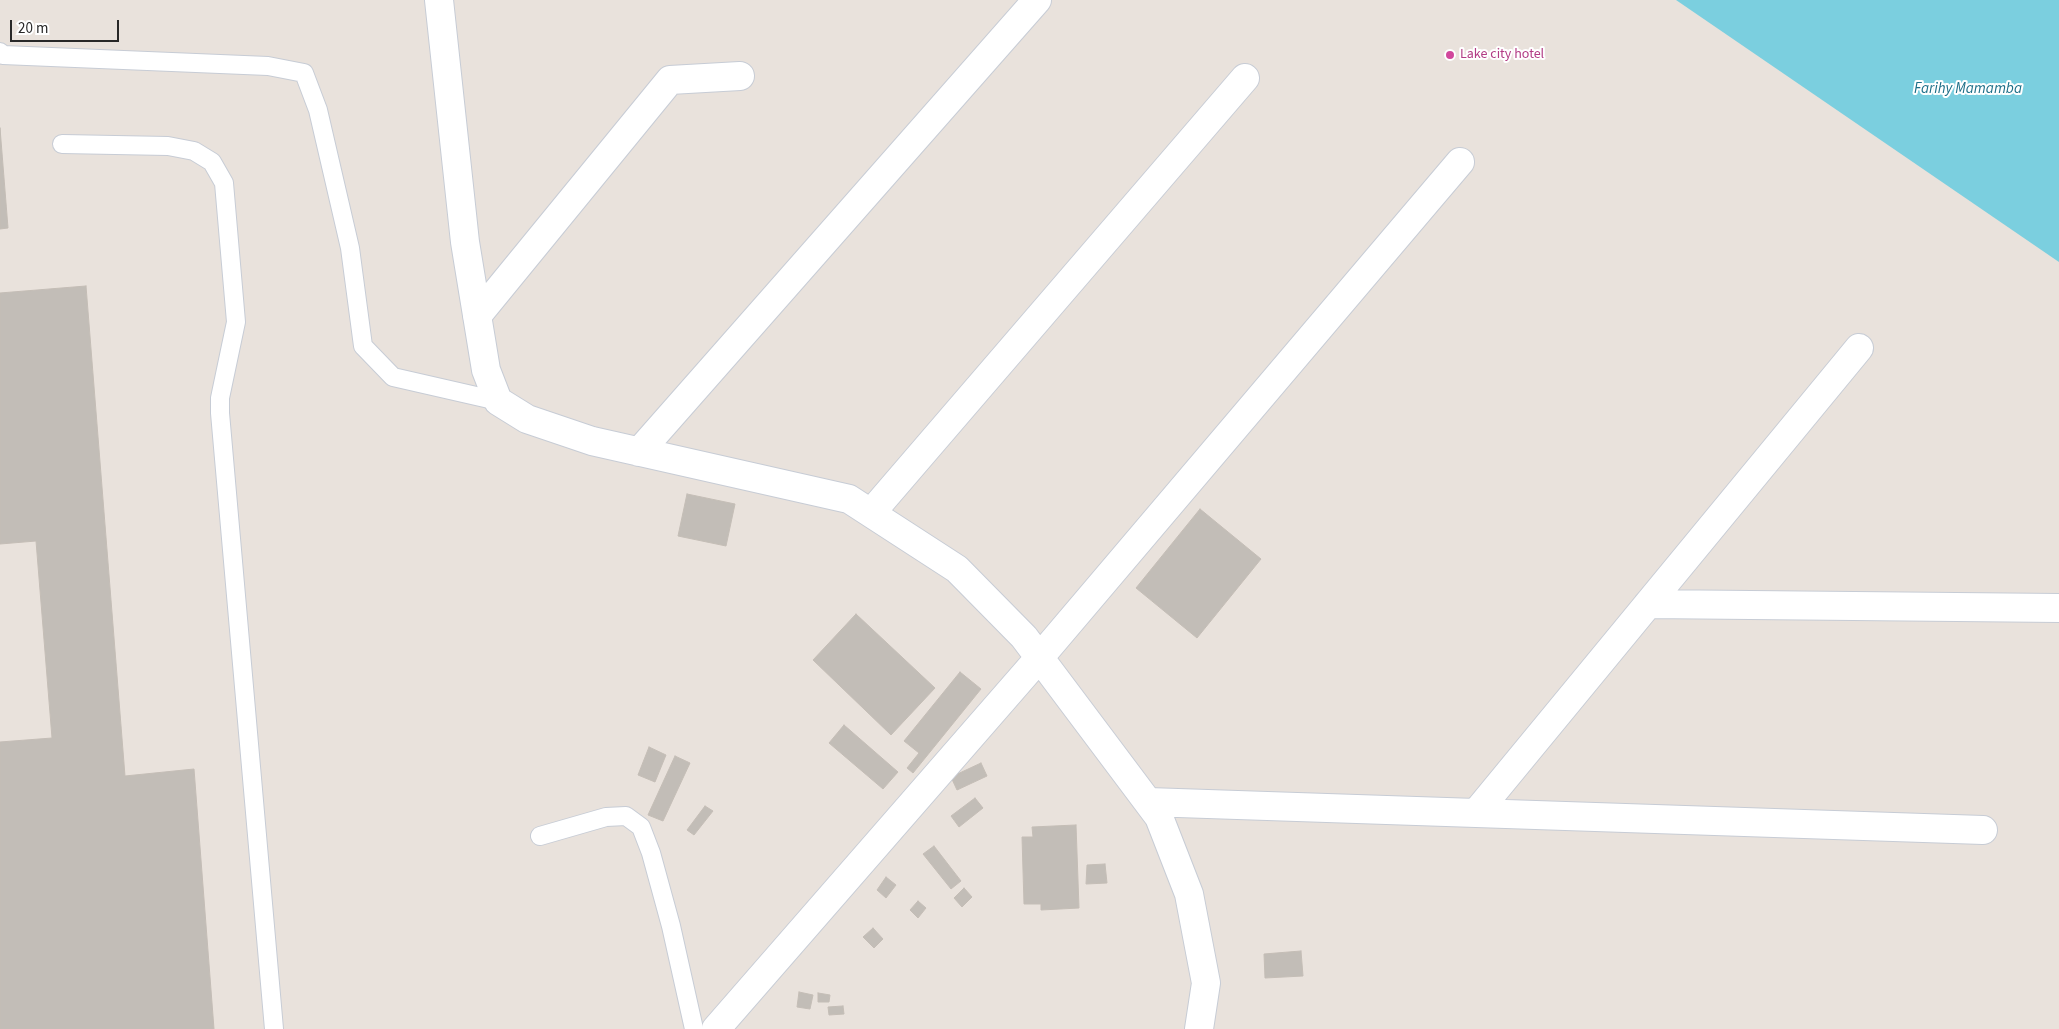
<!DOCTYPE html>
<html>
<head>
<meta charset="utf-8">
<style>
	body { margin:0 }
	#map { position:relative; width:2059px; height:1029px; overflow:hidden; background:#e9e2dc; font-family:"Source Sans 3",sans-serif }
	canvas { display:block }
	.scale { position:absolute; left:10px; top:20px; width:109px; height:22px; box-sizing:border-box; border:2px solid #282828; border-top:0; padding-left:6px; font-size:15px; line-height:18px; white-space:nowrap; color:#282828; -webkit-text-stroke:4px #fff; paint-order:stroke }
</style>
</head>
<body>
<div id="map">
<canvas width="2059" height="1029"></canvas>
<div class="scale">20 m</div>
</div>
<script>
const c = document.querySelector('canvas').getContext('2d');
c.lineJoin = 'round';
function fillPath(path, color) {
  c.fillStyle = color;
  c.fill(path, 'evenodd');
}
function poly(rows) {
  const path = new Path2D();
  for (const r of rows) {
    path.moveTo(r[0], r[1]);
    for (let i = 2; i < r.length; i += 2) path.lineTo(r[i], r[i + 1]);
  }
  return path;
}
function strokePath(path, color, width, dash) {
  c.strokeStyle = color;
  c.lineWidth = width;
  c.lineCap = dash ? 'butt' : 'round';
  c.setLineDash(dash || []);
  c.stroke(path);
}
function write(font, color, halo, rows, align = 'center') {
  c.font = font + ' "Source Sans 3",sans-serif';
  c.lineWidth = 4;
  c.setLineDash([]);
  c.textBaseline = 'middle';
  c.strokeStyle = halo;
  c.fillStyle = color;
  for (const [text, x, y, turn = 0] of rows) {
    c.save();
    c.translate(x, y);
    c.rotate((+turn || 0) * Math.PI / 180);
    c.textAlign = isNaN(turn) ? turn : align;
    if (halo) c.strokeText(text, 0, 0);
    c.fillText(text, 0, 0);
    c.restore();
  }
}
const water = poly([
	[1676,0,2059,0,2059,262,2056,260]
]);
const building = poly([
	[0,128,8,228,0,229,0,128],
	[86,286,125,776,194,769,214,1029,0,1029,0,742,52,738,36,541,0,544,0,293,86,286],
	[687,494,735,504,726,546,678,536,687,494],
	[1200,509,1261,559,1197,638,1136,588,1200,509],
	[856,614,935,688,891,735,813,660,856,614],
	[960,672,981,689,913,773,907,768,919,753,904,741,960,672],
	[844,725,898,772,883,789,829,743,844,725],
	[649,747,666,755,655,782,638,775,649,747],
	[675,756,690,763,663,821,648,815,675,756],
	[981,763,987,776,957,790,951,777,981,763],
	[975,798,983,808,959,827,951,816,975,798],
	[705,806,713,811,694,835,687,830,705,806],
	[1076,825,1079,908,1041,910,1041,904,1024,904,1022,837,1033,837,1032,827,1076,825],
	[934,846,961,881,951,889,923,854,934,846],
	[1105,864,1107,883,1086,884,1087,865,1105,864],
	[886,877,896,885,886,898,877,890,886,877],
	[964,888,972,897,962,907,954,898,964,888],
	[918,901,926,908,918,918,910,910,918,901],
	[873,928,883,939,874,948,863,937,873,928],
	[1301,951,1303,976,1265,978,1264,954,1301,951],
	[799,992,813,995,810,1009,797,1007,799,992],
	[818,993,830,995,829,1002,818,1002,818,993],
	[843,1006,844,1014,829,1015,828,1007,843,1006]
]);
const lane = poly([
	[0,52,3,55,268,66,304,73,318,110,350,248,363,346,393,377,498,401],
	[62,144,168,146,194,151,212,162,224,183,236,322,220,398,220,413,274,1029],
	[540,836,606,817,626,816,641,827,651,853,671,926,694,1029]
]);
const street = poly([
	[439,0,465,242,486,370,498,401,527,419,592,441,849,499,957,569,1024,637,1159,817,1189,894,1206,983,1199,1029],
	[477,316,670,80,740,76],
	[639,452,1037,0],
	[871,513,1245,78],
	[1648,604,2059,608],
	[1148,802,1983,830],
	[1476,813,1859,348],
	[716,1029,1040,657,1460,162]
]);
const markers = [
	[1450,55,5,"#d1479c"]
];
const hotelNames = [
	["Lake city hotel",1460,55]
];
const waterNames = [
	["Farihy Mamamba",1968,90]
];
fillPath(water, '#7bcfdf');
fillPath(building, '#c2bdb7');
strokePath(building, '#c4bdb6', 1);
strokePath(lane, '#c7ccd5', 20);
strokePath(street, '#c7ccd5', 30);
strokePath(lane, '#fff', 18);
strokePath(street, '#fff', 28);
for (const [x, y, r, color] of markers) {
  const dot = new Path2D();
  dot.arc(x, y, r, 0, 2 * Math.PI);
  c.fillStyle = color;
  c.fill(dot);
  strokePath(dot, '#fff', 2);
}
write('14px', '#b23c85', '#fff', hotelNames, 'left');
write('italic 15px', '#1d6f88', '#fff', waterNames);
</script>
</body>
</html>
